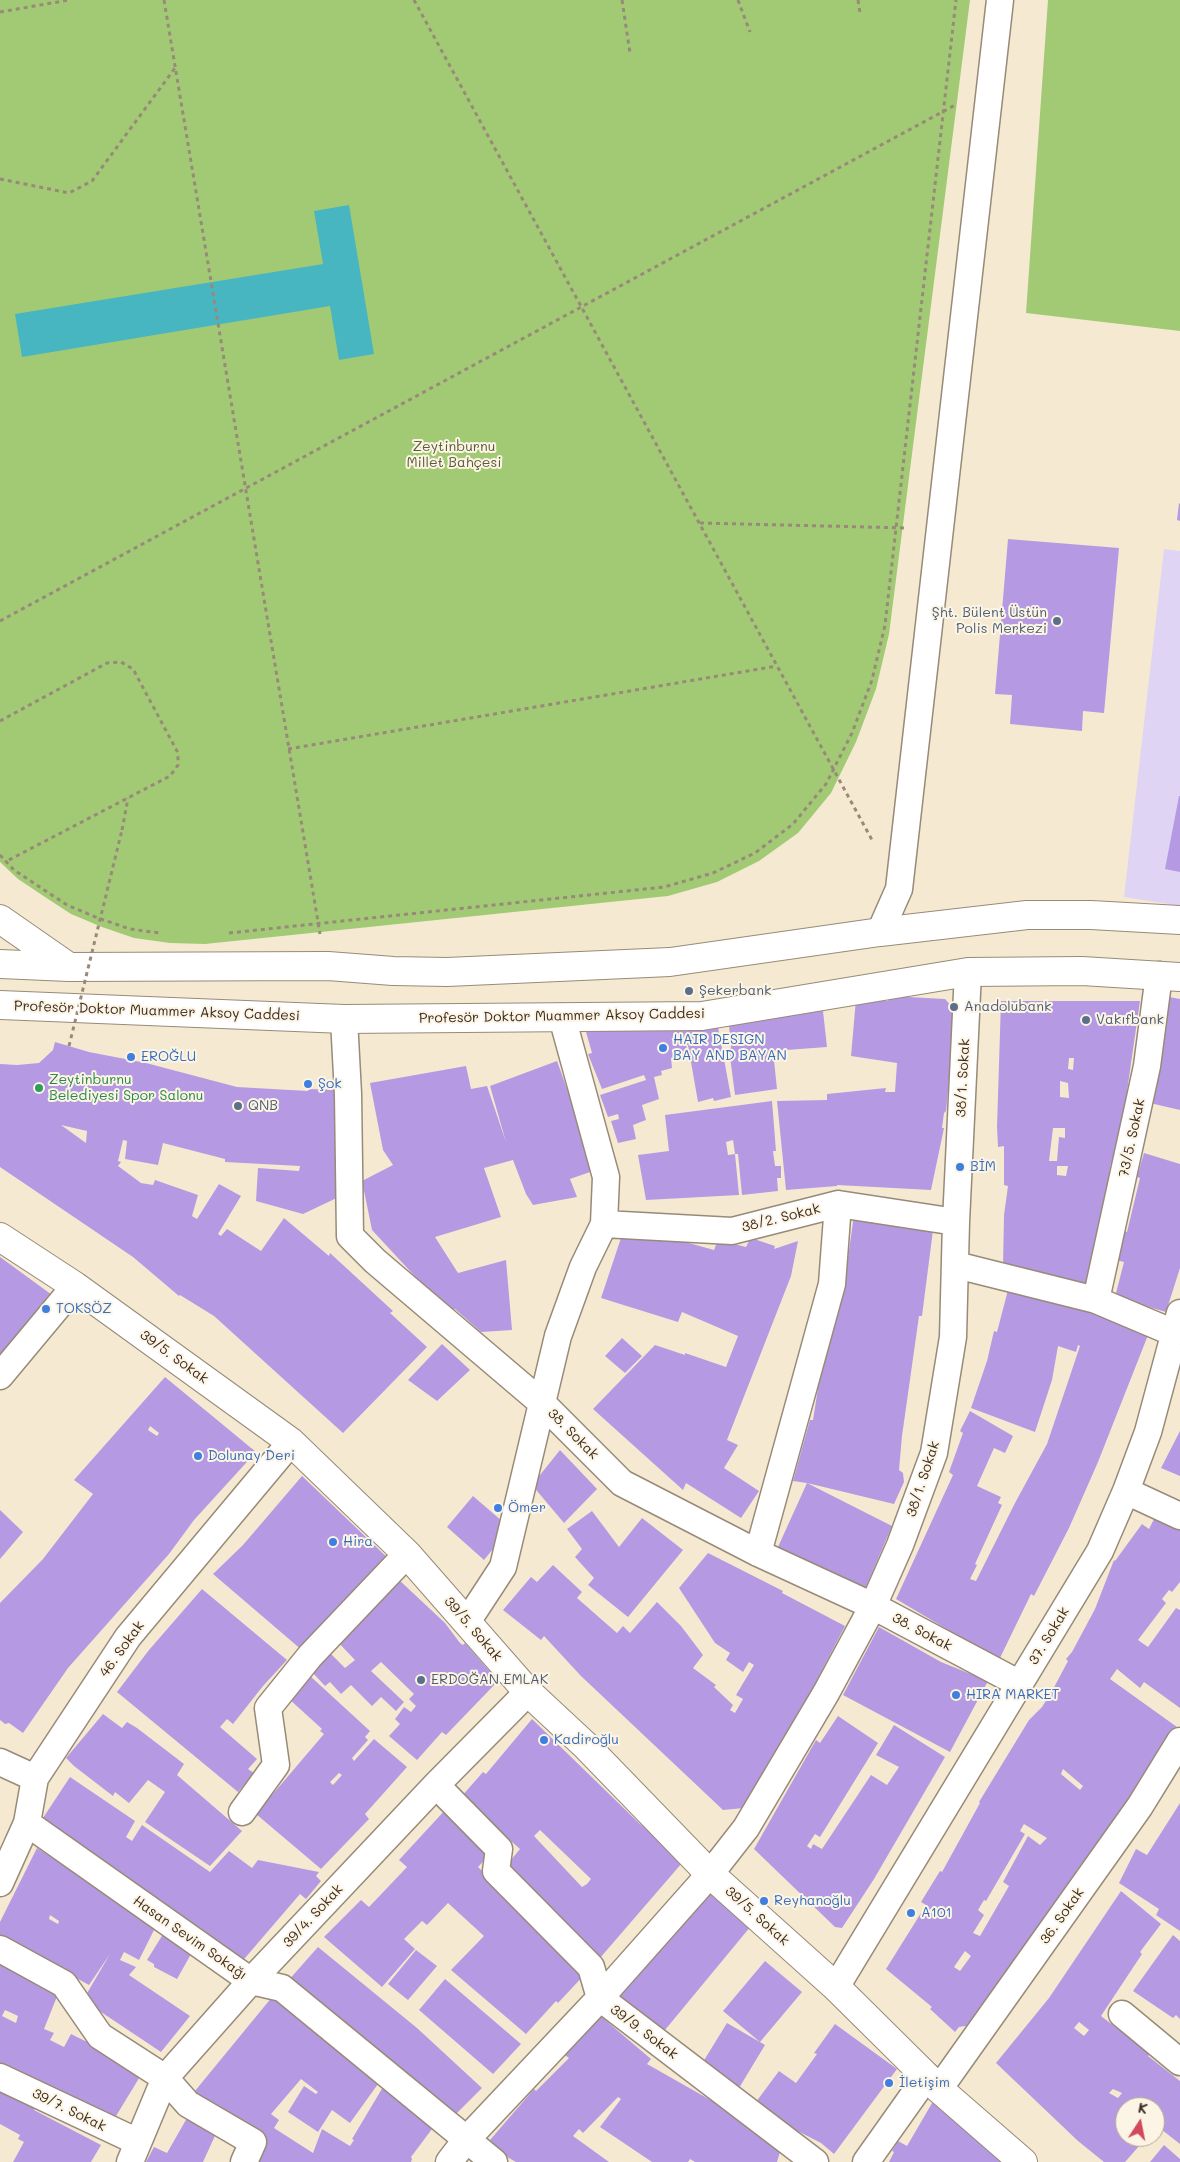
<!DOCTYPE html>
<html>
<head>
<meta charset="utf-8">
<style>
	body { margin:0 }
	#map { position:relative; width:1180px; height:2162px; overflow:hidden; background:#f5ead1; font-family:Mali,sans-serif }
	canvas { display:block }
	.north { position:absolute; left:1115px; top:2097px; width:50px; height:50px; box-sizing:border-box; background:#fcf5e5; border:1px solid #afa495; border-radius:50%; rotate:11deg; font-size:14px; font-weight:700; line-height:20px; text-align:center; color:#3b2a1e }
	.north::after { content:''; display:block; margin:auto; width:18px; height:22px; background:#d1495b; clip-path:polygon(50% 0,100% 100%,50% 72%,0 100%) }
</style>
</head>
<body>
<div id="map">
<canvas width="1180" height="2162"></canvas>
<div class="north">K</div>
</div>
<script>
const c = document.querySelector('canvas').getContext('2d');
c.lineJoin = 'round';
function fillPath(path, color) {
  c.fillStyle = color;
  c.fill(path, 'evenodd');
}
function poly(rows) {
  const path = new Path2D();
  for (const r of rows) {
    path.moveTo(r[0], r[1]);
    for (let i = 2; i < r.length; i += 2) path.lineTo(r[i], r[i + 1]);
  }
  return path;
}
function strokePath(path, color, width, dash) {
  c.strokeStyle = color;
  c.lineWidth = width;
  c.lineCap = dash ? 'butt' : 'round';
  c.setLineDash(dash || []);
  c.stroke(path);
}
function write(font, color, halo, rows, align = 'center') {
  c.font = font + ' Mali,sans-serif';
  c.lineWidth = 4;
  c.setLineDash([]);
  c.textBaseline = 'middle';
  c.strokeStyle = halo;
  c.fillStyle = color;
  for (const [text, x, y, turn = 0] of rows) {
    c.save();
    c.translate(x, y);
    c.rotate((+turn || 0) * Math.PI / 180);
    c.textAlign = isNaN(turn) ? turn : align;
    if (halo) c.strokeText(text, 0, 0);
    c.fillText(text, 0, 0);
    c.restore();
  }
}
const built = poly([
	[1164,549,1180,551,1180,906,1124,897]
]);
const green = poly([
	[0,0,970,0,889,634,876,689,856,742,831,793,798,833,759,861,717,882,668,896,205,944,170,943,134,938,102,927,71,914,45,897,18,879,0,862],
	[1048,0,1180,0,1180,331,1026,313]
]);
const water = poly([
	[349,205,374,354,339,360,330,306,22,357,15,314,323,264,314,211]
]);
const building = poly([
	[1179,503,1180,504,1180,521,1177,520],
	[1008,539,1119,548,1104,713,1083,711,1082,731,1010,724,1012,695,995,694],
	[1179,796,1180,796,1180,872,1165,869],
	[889,996,945,999,956,1011,946,1111,944,1113,942,1128,944,1128,931,1190,837,1185,837,1186,786,1190,777,1101,827,1100,827,1094,886,1088,885,1092,895,1092,897,1063,851,1056,856,999,888,1001],
	[1164,996,1180,999,1180,1110,1150,1103],
	[1001,1001,1140,1001,1121,1133,1115,1163,1111,1163,1098,1237,1086,1287,1003,1267,1004,1215,1008,1186,1004,1185,1004,1146,998,1147,997,1127],
	[1069,1058,1074,1058,1073,1070,1068,1069],
	[1060,1081,1068,1083,1069,1098,1060,1097],
	[1053,1128,1065,1128,1065,1138,1059,1137,1057,1161,1049,1161],
	[1057,1166,1068,1166,1066,1176,1057,1175],
	[822,1002,827,1047,773,1051,777,1089,735,1095,729,1049,731,1048,728,1014],
	[716,1016,731,1097,714,1101,713,1098,698,1102,688,1045,686,1045,688,1054,671,1058,672,1068,661,1071,662,1075,654,1077,659,1099,642,1105,646,1120,633,1125,636,1139,618,1143,611,1121,619,1119,618,1114,608,1117,600,1095,646,1080,644,1075,602,1089,588,1054,592,1053,586,1032,646,1025,648,1030],
	[55,1042,89,1052,146,1063,237,1087,308,1091,308,1089,345,1090,343,1195,303,1214,256,1201,258,1168,299,1171,300,1166,225,1162,225,1159,163,1143,158,1165,125,1159,127,1141,123,1140,118,1161,121,1162,118,1166,141,1183,153,1185,155,1180,198,1195,192,1216,197,1219,219,1184,241,1196,218,1234,221,1236,227,1229,261,1251,284,1218,329,1256,330,1253,393,1311,390,1313,427,1347,343,1433,214,1316,180,1295,179,1296,133,1257,0,1167,0,1064,17,1065,39,1063,53,1050],
	[61,1125,87,1131,86,1143],
	[557,1061,596,1170,570,1179,577,1197,533,1205,526,1194,513,1160,484,1168,501,1217,435,1237,458,1273,506,1260,512,1330,481,1332,455,1309,451,1309,438,1297,435,1298,372,1230,362,1181,393,1165,383,1150,370,1083,466,1066,471,1089,487,1086,506,1142,490,1086],
	[772,1101,776,1151,773,1151,775,1166,781,1166,781,1178,777,1178,778,1191,742,1195,738,1154,735,1154,733,1140,726,1142,728,1155,735,1154,739,1195,646,1200,638,1155,669,1151,665,1115],
	[1144,1153,1180,1164,1180,1268,1166,1312,1115,1297,1124,1262,1111,1259,1121,1229,1127,1232,1140,1178,1137,1177],
	[854,1215,933,1230,922,1316,919,1316,902,1436,899,1470,903,1473,904,1482,894,1504,807,1483,892,1526,865,1589,778,1547,807,1483,793,1481,810,1420,813,1420,824,1350,838,1299,842,1300],
	[622,1235,660,1235,714,1250,718,1240,746,1247,750,1239,753,1241,754,1239,775,1246,774,1249,798,1241,791,1276,727,1440,738,1445,724,1468,759,1491,741,1518,686,1483,683,1490,593,1409,655,1345,685,1355,685,1353,726,1367,738,1336,682,1312,678,1322,601,1298],
	[0,1257,59,1300,0,1370],
	[1008,1290,1091,1311,1150,1330,1098,1462,1069,1528,1034,1596,1031,1594,999,1660,896,1599,953,1475,949,1472,963,1433,960,1431,970,1411,1013,1436,1005,1453,994,1448,977,1486,1001,1497,998,1503,1002,1505,975,1564,977,1565,970,1579,976,1581,1015,1503,1047,1444,1080,1346,1078,1345,1076,1352,1058,1346,1052,1380,1035,1432,971,1408,987,1361,994,1331,997,1332],
	[622,1338,642,1356,625,1373,605,1356],
	[442,1344,470,1370,437,1401,408,1380],
	[165,1377,256,1452,194,1520,169,1554,68,1668,23,1733,9,1723,5,1724,0,1720,0,1603,43,1559,93,1494,74,1480],
	[150,1426,159,1433,157,1436,148,1430],
	[1180,1431,1180,1476,1161,1468],
	[560,1450,597,1489,564,1523,532,1485],
	[302,1476,393,1563,303,1651,213,1574,243,1545],
	[473,1496,510,1528,484,1560,447,1527],
	[0,1510,23,1532,0,1559],
	[592,1511,619,1547,642,1518,683,1550,628,1617,588,1585,594,1578,575,1557,582,1549,567,1529],
	[1154,1519,1169,1523,1180,1529,1180,1582,1172,1592,1169,1590,1162,1599,1166,1603,1138,1640,1148,1647,1176,1608,1180,1610,1180,1708,1144,1682,1140,1688,1117,1669,1110,1679,1177,1727,1118,1817,1076,1871,1079,1872,971,2029,965,2026,959,2027,955,2032,930,2009,932,2007,886,1969,926,1905,921,1902,940,1871,942,1872,980,1803,979,1802,1029,1720,1042,1707,1051,1693,1068,1661,1066,1659,1072,1652,1095,1609,1114,1560,1115,1561,1142,1524,1149,1529],
	[1063,1769,1083,1786,1080,1790,1061,1774],
	[1024,1824,1047,1838,1040,1845,1028,1836,1003,1882,1009,1886,980,1936,973,1933,984,1915,978,1910,984,1900,986,1901,1025,1834,1020,1831],
	[965,1951,971,1956,960,1971,954,1967],
	[708,1553,783,1591,782,1593,845,1626,808,1697,810,1699,794,1731,789,1729,744,1808,723,1810,581,1676,544,1636,541,1640,503,1610,531,1577,537,1582,553,1565,582,1592,577,1598,617,1633,623,1626,630,1633,657,1602,681,1626,703,1655,693,1668,716,1685,714,1687,733,1705,730,1710,735,1713,743,1699,736,1695,754,1665,749,1662,743,1672,726,1660,730,1653,715,1643,679,1588],
	[397,1578,445,1623,460,1643,463,1645,465,1643,498,1681,446,1735,442,1732,417,1760,389,1736,400,1724,395,1719,404,1707,411,1712,416,1706,409,1699,414,1694,381,1662,371,1671,404,1702,396,1711,381,1697,372,1706,351,1685,341,1694,330,1682,325,1686,312,1672,329,1652,345,1668,355,1660,335,1639],
	[202,1589,287,1660,263,1686,233,1724,227,1719,220,1727,257,1759,248,1769,254,1773,238,1792,117,1692,149,1650],
	[879,1627,941,1662,988,1681,950,1752,843,1695],
	[309,1675,370,1731,365,1737,368,1740,352,1758,354,1761,374,1739,407,1767,365,1814,369,1819,321,1869,256,1814,262,1807,256,1802,266,1791,272,1795,324,1734,320,1731,322,1729,288,1698],
	[339,1773,342,1775,333,1785,330,1782],
	[103,1714,122,1728,127,1722,137,1728,184,1764,177,1775,242,1831,210,1866,145,1822,165,1792,148,1780,129,1803,115,1792,113,1796,74,1766,66,1758],
	[838,1716,878,1743,820,1837,815,1834,807,1846,811,1849,813,1844,822,1849,871,1775,887,1785,899,1767,876,1755,894,1725,945,1757,874,1879,842,1928,835,1927,754,1849,816,1740,820,1743],
	[532,1719,640,1824,648,1830,651,1830,682,1863,600,1958,535,1894,536,1893,506,1866,520,1849,461,1797,483,1772,486,1774],
	[540,1830,591,1879,587,1884,582,1887,534,1836],
	[70,1777,135,1821,126,1837,132,1841,142,1825,210,1872,229,1851,252,1868,258,1860,319,1872,316,1876,321,1881,306,1899,300,1894,239,1965,39,1824],
	[1180,1803,1180,1931,1156,1915,1159,1909,1119,1883,1136,1849,1147,1855],
	[446,1809,493,1851,478,1867,587,1972,558,2003,556,2001,526,2034,451,1970,484,1936,448,1903,427,1925,422,1921,404,1939,415,1949,382,1987,324,1937,361,1900,369,1907,407,1867,399,1860],
	[37,1848,156,1926,139,1960,124,1952,120,1960,136,1967,129,1975,190,2016,161,2052,83,2000,110,1954,89,1985,0,1936,0,1922],
	[50,1915,59,1921,58,1924,49,1919],
	[707,1887,751,1926,660,2036,614,2000],
	[1121,1891,1161,1924,1140,1952,1142,1954,1101,2016,1150,2054,1148,2056,1180,2081,1180,2144,1157,2126,1155,2128,1155,2107,1125,2107,1125,2137,1147,2137,1125,2162,1104,2162,1078,2141,996,2063,1049,1998],
	[1079,2022,1089,2030,1084,2036,1074,2028],
	[1113,2089,1122,2093,1118,2098,1109,2093],
	[165,1931,195,1947,177,1979,154,1967,154,1964,147,1960],
	[1173,1935,1180,1941,1180,2019,1176,2015,1173,2018,1133,1991],
	[318,1947,417,2028,482,2088,449,2121,287,1982],
	[416,1950,437,1966,408,2000,388,1984],
	[0,1959,60,1989,44,2029,54,2033,50,2040,64,2047,71,2034,144,2070,113,2121,0,2071],
	[5,2010,18,2016,16,2023,2,2016],
	[765,1961,802,1992,760,2042,723,2011],
	[445,1979,521,2044,493,2074,419,2010],
	[277,1991,383,2077,350,2123,332,2110,318,2132,288,2112,304,2086,316,2094,318,2092,301,2079,271,2114,279,2120,274,2128,313,2153,322,2129,350,2146,354,2140,352,2139,383,2087,435,2125,411,2157,412,2159,411,2162,251,2162,266,2140,190,2097],
	[597,2013,651,2059,647,2064,721,2106,720,2107,783,2142,777,2162,695,2162,690,2159,688,2162,652,2162,600,2127,621,2099,618,2097,583,2133,579,2129,573,2136,609,2162,516,2162,509,2158,490,2140,534,2089,536,2091,569,2058,562,2053],
	[727,2023,765,2045,736,2093,698,2070],
	[835,2024,897,2069,834,2154,821,2143,784,2124,784,2122,756,2102,779,2071,796,2083,817,2054,814,2053],
	[0,2080,40,2100,34,2110,101,2145,91,2162,13,2162,24,2142,18,2139,20,2135,0,2124],
	[935,2098,1007,2162,889,2162,894,2152,892,2151,898,2141,907,2146],
	[191,2111,219,2127,203,2162,146,2162,154,2147,167,2153],
	[1164,2145,1180,2159,1180,2162,1150,2162]
]);
const path = poly([
	[164,0,320,934],
	[414,0,872,840],
	[622,0,630,53],
	[738,0,750,32],
	[858,0,860,13],
	[0,12,69,0],
	[0,179,69,193,92,181,175,68],
	[700,523,908,528],
	[0,621,957,104],
	[0,721,107,663,121,662,133,669,177,751,178,758,178,765,170,776,5,862],
	[288,749,777,666],
	[122,830,128,798],
	[0,855,14,870,67,905,98,918,130,929,160,933],
	[229,933,664,887,713,873,755,853,793,824,826,784,852,733,872,680,885,625,956,0]
]);
const street = poly([
	[880,932,899,889,1000,0],
	[344,1019,348,1094,350,1236,375,1261,542,1403,622,1483,758,1553,873,1606,1020,1684],
	[604,1224,732,1231,838,1204,956,1222],
	[956,1265,1096,1300,1174,1333],
	[1096,1300,1147,1066,1159,975],
	[0,1376,75,1286],
	[1126,1491,1180,1516],
	[758,1553,832,1284,838,1204],
	[467,1622,503,1567,558,1336,583,1267,604,1224,606,1177,562,1017],
	[0,1762,35,1778],
	[436,1785,499,1849,496,1871,591,1967,600,1998,815,2162],
	[242,1812,276,1765,268,1708,310,1656,407,1554],
	[27,1823,251,1981,282,1988,494,2162],
	[0,1883,27,1823,35,1778,128,1637,291,1442],
	[0,1949,64,1984,100,2036,165,2078,188,2104,253,2142,244,2162],
	[836,1987,1100,1551,1126,1491,1148,1432,1180,1313],
	[1122,2014,1180,2062],
	[0,2077,138,2142],
	[939,2089,1140,1806,1180,1741],
	[130,2162,165,2078,251,1981,436,1785,528,1692],
	[449,2162,466,2140,600,1998,710,1874,746,1828,826,1693,873,1606,900,1545,934,1453,953,1337,956,1222,968,972],
	[866,2162,927,2076]
]);
const secondary = poly([
	[0,919,69,967],
	[0,964,69,967,328,966,393,971,447,972,670,962,880,932,1027,915,1091,915,1180,920],
	[0,1005,344,1019,702,1016,968,972,1082,971,1180,977],
	[0,1237,75,1286,291,1442,407,1554,528,1692,586,1746,710,1874,836,1987,939,2089,1023,2162]
]);
const pathBridge = poly([
	[69,1046,122,830]
]);
const markers = [
	[1057,621,5,"#5c6f8a"],
	[689,991,5,"#5c6f8a"],
	[954,1007,5,"#5c6f8a"],
	[1086,1020,5,"#5c6f8a"],
	[663,1048,5,"#3f7fe0"],
	[131,1057,5,"#3f7fe0"],
	[308,1084,5,"#3f7fe0"],
	[39,1088,5,"#2e9e5b"],
	[238,1106,5,"#5c6f8a"],
	[960,1167,5,"#3f7fe0"],
	[46,1309,5,"#3f7fe0"],
	[198,1456,5,"#3f7fe0"],
	[498,1508,5,"#3f7fe0"],
	[333,1542,5,"#3f7fe0"],
	[421,1680,5,"#5c6f8a"],
	[956,1695,5,"#3f7fe0"],
	[544,1740,5,"#3f7fe0"],
	[764,1901,5,"#3f7fe0"],
	[911,1913,5,"#3f7fe0"],
	[889,2083,5,"#3f7fe0"]
];
const parkNames = [
	["Zeytinburnu",454,447],
	["Millet Bahçesi",454,463]
];
const serviceNames = [
	["Şht. Bülent Üstün",1047,613,"right"],
	["Polis Merkezi",1047,629,"right"],
	["Şekerbank",699,991],
	["Anadolubank",964,1007],
	["Vakıfbank",1096,1020],
	["QNB",248,1106],
	["ERDOĞAN EMLAK",431,1680]
];
const streetNames = [
	["Profesör Doktor Muammer Aksoy Caddesi",157,1011,2],
	["Profesör Doktor Muammer Aksoy Caddesi",562,1016,-1],
	["38/1. Sokak",963,1078,-87],
	["73/5. Sokak",1132,1138,-78],
	["38/2. Sokak",781,1218,-14],
	["39/5. Sokak",174,1357,36],
	["38. Sokak",573,1434,45],
	["38/1. Sokak",923,1479,-72],
	["39/5. Sokak",473,1629,49],
	["38. Sokak",922,1632,28],
	["37. Sokak",1049,1636,-59],
	["46. Sokak",122,1649,-54],
	["39/4. Sokak",313,1916,-47],
	["39/5. Sokak",757,1916,42],
	["36. Sokak",1062,1916,-55],
	["Hasan Sevim Sokağı",190,1938,35],
	["39/9. Sokak",644,2032,37],
	["39/7. Sokak",69,2110,26]
];
const shopNames = [
	["HAIR DESIGN",673,1040],
	["BAY AND BAYAN",673,1056],
	["EROĞLU",141,1057],
	["Şok",318,1084],
	["BİM",970,1167],
	["TOKSÖZ",56,1309],
	["Dolunay Deri",208,1456],
	["Ömer",508,1508],
	["Hira",343,1542],
	["HIRA MARKET",966,1695],
	["Kadiroğlu",554,1740],
	["Reyhanoğlu",774,1901],
	["A101",921,1913],
	["İletişim",899,2083]
];
const leisureNames = [
	["Zeytinburnu",49,1080],
	["Belediyesi Spor Salonu",49,1096]
];
fillPath(built, '#e0d4f4');
fillPath(green, '#a2ca75');
fillPath(water, '#48b6c1');
fillPath(building, '#b59ae3');
strokePath(street, '#988a78', 29);
strokePath(secondary, '#988a78', 30);
strokePath(path, '#988a78', 3, [4, 4]);
strokePath(street, '#fff', 26);
strokePath(secondary, '#fff', 28);
strokePath(pathBridge, '#988a78', 3, [4, 4]);
for (const [x, y, r, color] of markers) {
  const dot = new Path2D();
  dot.arc(x, y, r, 0, 2 * Math.PI);
  c.fillStyle = color;
  c.fill(dot);
  strokePath(dot, '#fcf5e5', 2);
}
write('14px', '#5a5a38', '#fcf5e5', parkNames);
write('14px', '#4e5e75', '#fcf5e5', serviceNames, 'left');
write('14px', '#3b2a1e', '#fcf5e5', streetNames);
write('14px', '#366cbe', '#fcf5e5', shopNames, 'left');
write('14px', '#27864d', '#fcf5e5', leisureNames, 'left');
</script>
</body>
</html>
